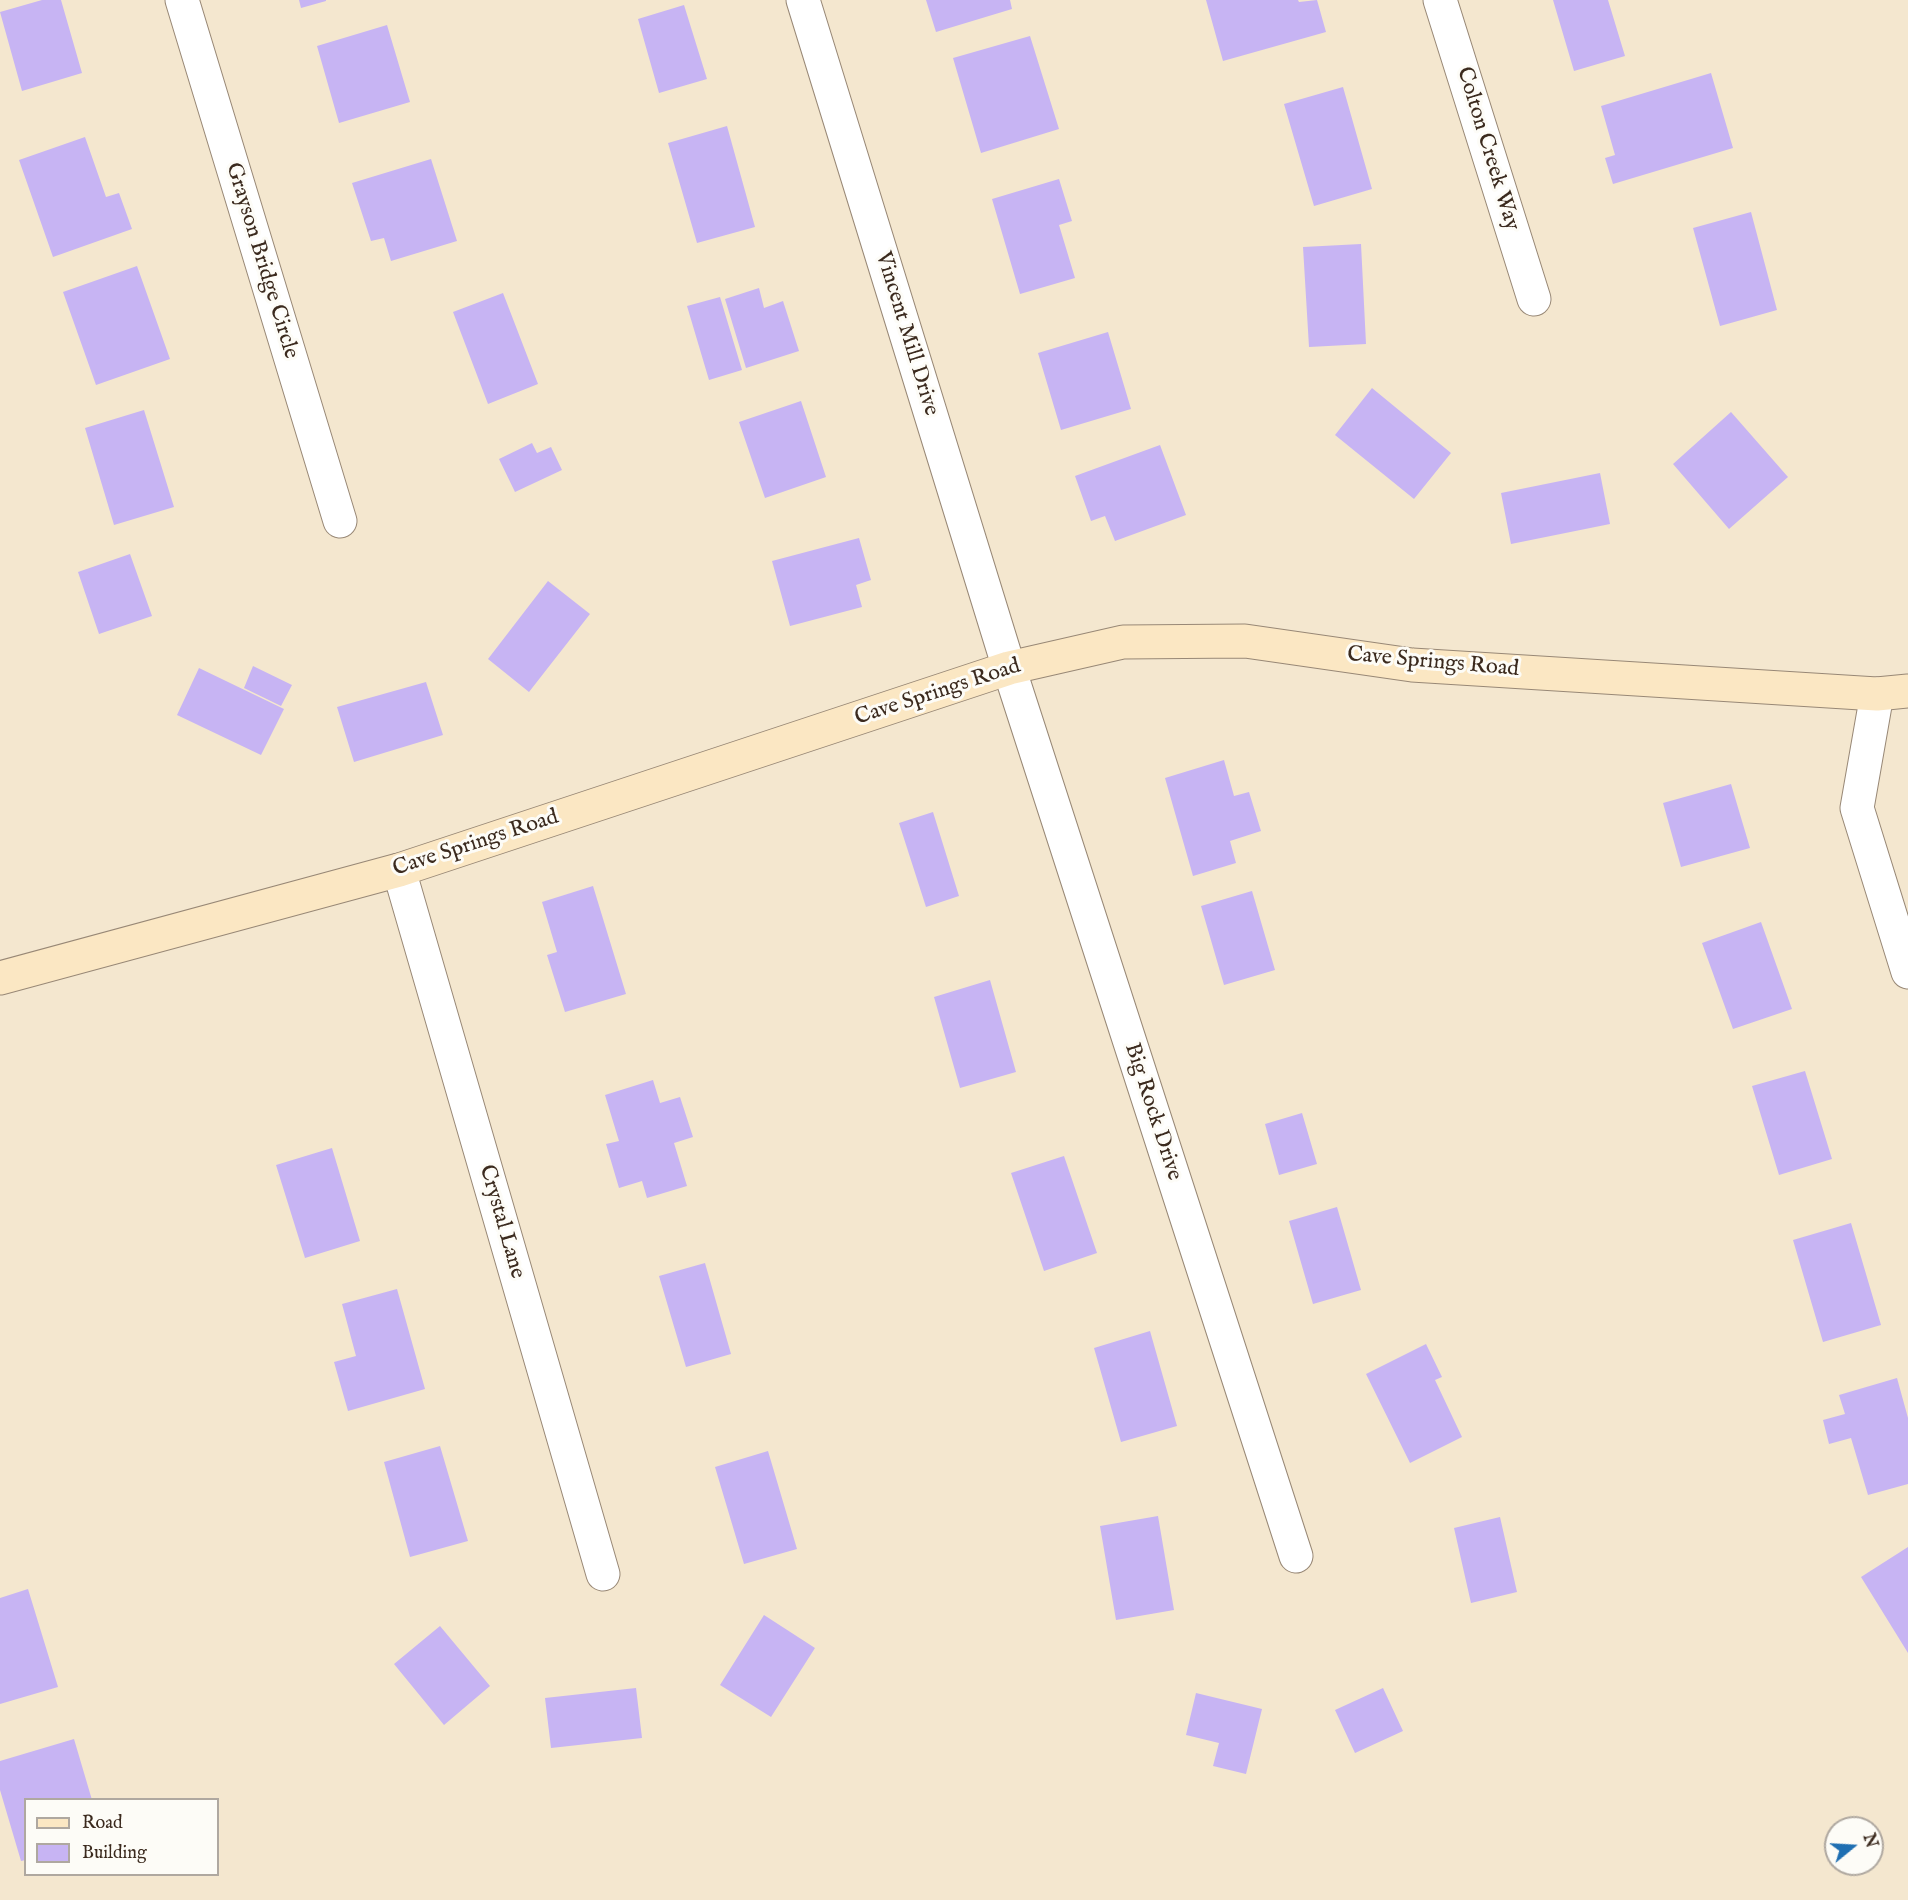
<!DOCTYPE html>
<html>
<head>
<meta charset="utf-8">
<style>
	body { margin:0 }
	#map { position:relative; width:1908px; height:1900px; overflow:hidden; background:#f4e7cf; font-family:"IM FELL English",serif }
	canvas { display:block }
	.legend { position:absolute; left:24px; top:1798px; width:195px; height:78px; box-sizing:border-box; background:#fdfcf7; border:2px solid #afa8a0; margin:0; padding:8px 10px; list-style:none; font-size:18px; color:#3b2a1e }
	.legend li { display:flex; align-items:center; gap:12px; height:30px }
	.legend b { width:30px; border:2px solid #afa8a0 }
	.north { position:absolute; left:1824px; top:1816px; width:60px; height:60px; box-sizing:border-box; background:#fdfcf7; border:2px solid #afa8a0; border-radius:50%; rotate:72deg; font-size:16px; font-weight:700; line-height:24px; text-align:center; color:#3b2a1e }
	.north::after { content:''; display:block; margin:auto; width:21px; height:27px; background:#1f6fb2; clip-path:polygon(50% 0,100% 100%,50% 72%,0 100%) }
</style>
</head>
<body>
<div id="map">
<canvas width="1908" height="1900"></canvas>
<ul class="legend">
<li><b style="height:8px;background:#fbe7c3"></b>Road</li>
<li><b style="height:16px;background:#c7b4f3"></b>Building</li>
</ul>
<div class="north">N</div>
</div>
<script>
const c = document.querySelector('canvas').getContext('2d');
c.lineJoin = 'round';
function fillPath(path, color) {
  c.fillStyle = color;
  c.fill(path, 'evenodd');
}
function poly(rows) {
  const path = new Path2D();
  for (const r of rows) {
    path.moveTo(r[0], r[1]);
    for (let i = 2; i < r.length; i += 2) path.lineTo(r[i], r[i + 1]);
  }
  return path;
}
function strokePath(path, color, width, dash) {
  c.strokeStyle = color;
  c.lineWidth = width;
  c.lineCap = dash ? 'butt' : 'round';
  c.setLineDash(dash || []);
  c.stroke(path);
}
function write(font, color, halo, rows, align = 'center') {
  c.font = font + ' "IM FELL English",serif';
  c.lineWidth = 6;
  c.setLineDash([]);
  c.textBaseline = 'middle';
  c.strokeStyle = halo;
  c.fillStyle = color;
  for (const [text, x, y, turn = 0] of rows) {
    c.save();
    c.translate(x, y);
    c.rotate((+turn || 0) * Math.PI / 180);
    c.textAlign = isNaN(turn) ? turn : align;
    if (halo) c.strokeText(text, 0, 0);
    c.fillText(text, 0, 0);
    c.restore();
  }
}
const building = poly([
	[42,0,61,0,82,73,22,91,0,12],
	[299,0,326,0,326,1,301,8],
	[926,0,1010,0,1012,9,936,32],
	[1206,0,1298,0,1299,2,1317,0,1326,32,1223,61],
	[1553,0,1608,0,1625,56,1574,71],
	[684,5,707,79,659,93,638,19],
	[387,25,410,102,339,123,317,46],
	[1030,36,1059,129,981,153,953,58],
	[1711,73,1733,148,1613,184,1605,158,1615,155,1601,106],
	[1343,87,1372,189,1314,206,1284,104],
	[727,126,755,227,697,243,668,143],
	[85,137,106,197,119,193,132,229,53,257,19,160],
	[431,159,457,241,391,261,384,238,371,241,352,183],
	[1059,179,1072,221,1059,225,1075,278,1020,294,992,199],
	[1751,212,1777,310,1720,326,1693,228],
	[1361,244,1366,344,1309,347,1303,247],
	[137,266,170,359,96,385,63,292],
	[759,288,764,308,783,301,799,351,746,368,725,299],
	[503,293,538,384,488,404,453,312],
	[720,297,742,370,709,380,687,306],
	[1108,332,1131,409,1061,430,1038,353],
	[1372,388,1451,453,1414,499,1335,435],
	[801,401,826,477,765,498,739,422],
	[144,410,174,507,114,525,85,428],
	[1731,412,1788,477,1729,529,1673,464],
	[532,443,537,453,551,447,562,470,515,492,499,459],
	[1160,445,1186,515,1115,541,1105,516,1091,521,1075,476],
	[1600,473,1610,524,1511,544,1501,493],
	[859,538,871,580,856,585,862,607,790,626,772,561],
	[130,554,152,616,99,634,78,572],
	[548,581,590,614,529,692,488,659],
	[253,666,292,685,281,706,244,688],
	[199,668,284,709,261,755,177,715],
	[426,682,443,735,354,762,337,707],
	[1224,760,1234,796,1249,792,1261,831,1230,841,1236,863,1193,876,1165,778],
	[1731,784,1750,848,1681,867,1663,803],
	[933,812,959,896,926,907,899,823],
	[593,886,626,994,565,1012,547,955,557,952,542,902],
	[1252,891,1275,970,1224,985,1201,906],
	[1761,922,1792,1009,1733,1029,1702,943],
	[990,980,1016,1072,960,1088,934,997],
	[1805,1071,1832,1159,1779,1175,1752,1086],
	[653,1080,660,1103,680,1097,693,1137,674,1143,687,1186,647,1198,642,1181,619,1188,606,1144,619,1141,605,1095],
	[1302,1113,1317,1164,1279,1175,1265,1124],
	[332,1148,360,1241,305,1258,276,1165],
	[1064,1156,1097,1253,1044,1271,1011,1173],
	[1337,1207,1361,1290,1313,1304,1289,1221],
	[1851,1223,1881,1325,1823,1342,1793,1240],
	[705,1263,731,1354,686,1367,659,1276],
	[397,1289,425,1389,348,1411,334,1362,356,1356,342,1304],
	[1150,1331,1177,1426,1121,1442,1094,1348],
	[1426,1344,1442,1377,1435,1380,1462,1437,1410,1463,1366,1374],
	[1897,1378,1908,1418,1908,1484,1868,1495,1851,1438,1829,1444,1823,1420,1845,1414,1839,1395],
	[440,1446,468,1541,410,1557,384,1462],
	[768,1451,797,1549,744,1564,715,1467],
	[1158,1516,1174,1610,1116,1620,1100,1526],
	[1500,1517,1517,1592,1471,1603,1454,1528],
	[1908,1547,1908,1653,1861,1577],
	[28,1589,58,1687,0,1704,0,1598],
	[764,1615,815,1648,771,1717,720,1685],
	[440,1626,490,1686,444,1725,394,1664],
	[636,1688,642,1738,551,1748,545,1698],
	[1383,1688,1403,1731,1355,1753,1335,1710],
	[1196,1693,1262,1709,1246,1774,1213,1766,1219,1743,1186,1735],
	[74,1739,92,1800,26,1800,26,1860,21,1861,0,1790,0,1761]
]);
const street = poly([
	[182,0,340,521],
	[803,0,1009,668,1296,1556],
	[1440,0,1534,299],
	[1877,694,1857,808,1908,972],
	[399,870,603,1574]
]);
const secondary = poly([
	[0,978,399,870,1009,668,1123,642,1245,641,1412,665,1877,694,1908,691]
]);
const streetNames = [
	["Colton Creek Way",1487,149,73],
	["Grayson Bridge Circle",261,261,73],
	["Vincent Mill Drive",906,334,73],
	["Cave Springs Road",1433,663,5],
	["Cave Springs Road",938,693,-18],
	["Cave Springs Road",476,844,-18],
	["Big Rock Drive",1152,1112,72],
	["Crystal Lane",501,1222,74]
];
fillPath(building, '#c7b4f3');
strokePath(street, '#988876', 35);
strokePath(secondary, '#988876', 35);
strokePath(street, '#fff', 33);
strokePath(secondary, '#fbe7c3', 33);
write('22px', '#3b2a1e', '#fdfcf7', streetNames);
</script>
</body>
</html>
